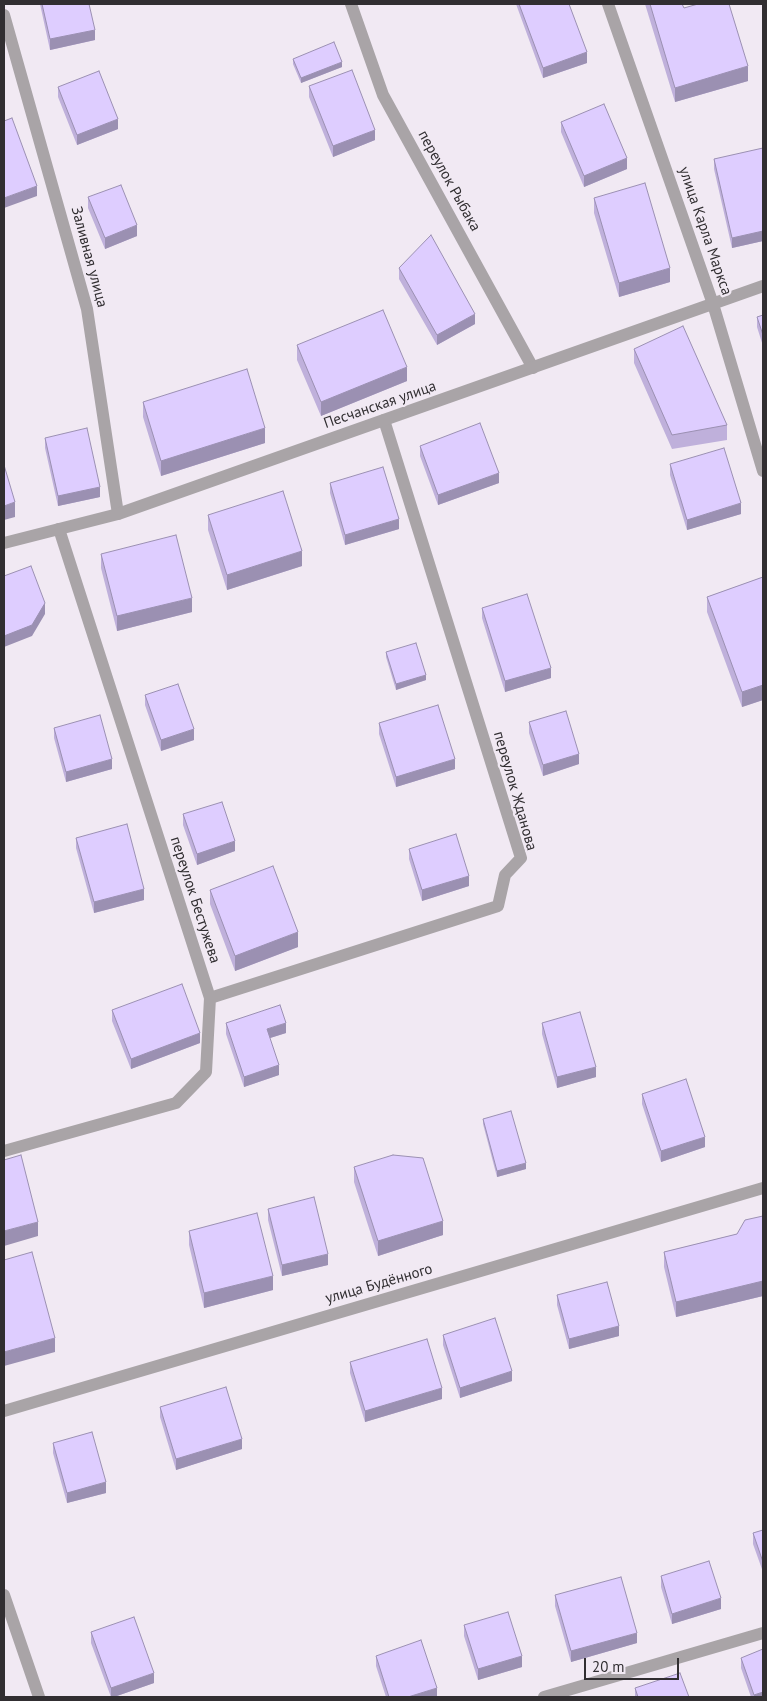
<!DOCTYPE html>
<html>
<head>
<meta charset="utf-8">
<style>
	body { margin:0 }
	#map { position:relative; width:767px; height:1701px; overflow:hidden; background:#f1e9f3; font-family:"PT Sans",sans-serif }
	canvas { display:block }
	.frame { position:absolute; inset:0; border:5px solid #312e31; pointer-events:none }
	.scale { position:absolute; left:584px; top:1658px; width:95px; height:22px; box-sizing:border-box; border:2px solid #312e31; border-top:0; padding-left:6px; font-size:15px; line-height:18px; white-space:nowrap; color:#312e31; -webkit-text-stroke:4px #f1e9f3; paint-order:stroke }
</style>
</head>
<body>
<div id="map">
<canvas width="767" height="1701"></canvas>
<div class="frame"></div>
<div class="scale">20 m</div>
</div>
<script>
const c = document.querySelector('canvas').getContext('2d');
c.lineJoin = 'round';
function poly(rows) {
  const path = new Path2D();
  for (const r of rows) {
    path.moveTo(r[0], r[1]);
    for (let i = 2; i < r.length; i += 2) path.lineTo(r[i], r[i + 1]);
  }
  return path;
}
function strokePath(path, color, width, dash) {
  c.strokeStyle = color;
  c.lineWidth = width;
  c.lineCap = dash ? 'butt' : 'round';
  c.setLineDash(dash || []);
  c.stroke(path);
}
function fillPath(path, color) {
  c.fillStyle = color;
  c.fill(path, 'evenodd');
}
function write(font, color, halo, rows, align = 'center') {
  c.font = font + ' "PT Sans",sans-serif';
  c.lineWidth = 4.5;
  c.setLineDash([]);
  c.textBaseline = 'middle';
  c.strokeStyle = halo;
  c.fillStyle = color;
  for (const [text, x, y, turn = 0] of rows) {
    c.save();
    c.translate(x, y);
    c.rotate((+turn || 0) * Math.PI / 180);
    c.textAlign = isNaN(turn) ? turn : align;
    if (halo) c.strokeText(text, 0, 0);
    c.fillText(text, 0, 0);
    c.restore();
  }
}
const service = poly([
	[351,4,383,95,533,368],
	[4,15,87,309,118,514],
	[210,998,498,906,505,875,521,858,384,420],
	[4,1151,176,1103,206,1072,210,998,59,529],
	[544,1697,763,1633]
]);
const minor = poly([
	[608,4,713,304,763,471],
	[4,543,118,514,763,286],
	[4,1595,39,1697]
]);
const tertiary = poly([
	[4,1411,763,1188]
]);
const wall = poly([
	[40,4,89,4,95,40,50,50],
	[516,4,569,4,587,63,543,78],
	[645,4,682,4,684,8,748,81,675,102],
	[293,59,342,67,301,83,293,64],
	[309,86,375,140,333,157,309,97],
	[58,87,118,129,77,145,58,97],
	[561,122,627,169,584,187,561,132],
	[763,150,763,241,732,248,714,169,714,159],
	[88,197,137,236,105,249,88,208],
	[594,198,670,282,619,297,594,213],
	[399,268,475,324,437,345,399,279],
	[763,315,763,346,757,327,757,317],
	[297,345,407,381,321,416,297,360],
	[634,349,727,425,727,440,672,449,634,363],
	[143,402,265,443,161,476,143,417],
	[45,438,100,497,58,506,45,448],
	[420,446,499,483,438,505,420,456],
	[670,464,741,514,687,530,670,475],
	[330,483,399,529,345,545,330,493],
	[208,515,302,566,227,590,208,530],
	[101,554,192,612,117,631,101,568],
	[763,577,763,700,742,707,707,612,707,597],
	[482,608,551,678,505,692,482,618],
	[386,652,426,680,396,690,386,657],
	[145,695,194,740,161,751,145,705],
	[529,722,579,764,543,776,529,733],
	[379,723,455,769,396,787,379,734],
	[54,728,112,769,66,782,54,738],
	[183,814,235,851,197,865,183,825],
	[76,838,144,900,94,913,76,848],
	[409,849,469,886,422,901,409,859],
	[210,890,298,947,235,971,210,904],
	[112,1010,200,1043,131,1069,112,1021],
	[226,1023,286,1033,270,1038,279,1075,244,1087,226,1034],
	[542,1023,596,1077,557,1088,542,1034],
	[642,1094,705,1147,661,1162,642,1104],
	[483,1119,526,1169,497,1177,483,1124],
	[354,1167,443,1235,378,1256,354,1182],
	[268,1209,328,1265,282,1276,268,1220],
	[763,1216,763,1296,676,1317,664,1267,664,1252,737,1234],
	[189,1231,273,1290,204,1308,189,1245],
	[557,1295,619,1336,569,1349,557,1305],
	[443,1335,512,1381,460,1398,443,1345],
	[350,1362,442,1399,365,1422,350,1373],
	[160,1407,242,1449,176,1470,160,1417],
	[53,1443,106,1493,67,1503,53,1453],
	[763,1530,763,1572,753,1544,753,1533],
	[661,1576,721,1609,672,1624,661,1587],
	[555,1595,637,1643,571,1662,555,1606],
	[464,1625,522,1667,478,1680,464,1636],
	[91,1632,154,1683,114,1697,111,1697,91,1643],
	[376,1656,437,1697,386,1697,376,1666],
	[741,1658,763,1697,751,1697,741,1668],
	[635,1688,689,1697,635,1697]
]);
const shadedWall = poly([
	[95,30,95,40,50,50,50,39],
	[587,52,587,63,543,78,543,68],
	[342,62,342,67,301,83,301,78],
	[748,66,748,81,675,102,675,88],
	[118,119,118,129,77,145,77,135],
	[375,130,375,140,333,157,333,146],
	[627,158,627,169,584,187,584,176],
	[37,186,37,196,4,208,4,198],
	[137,225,137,236,105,249,105,238],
	[763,231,763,241,732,248,732,238],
	[670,268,670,282,619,297,619,283],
	[475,314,475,324,437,345,437,335],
	[407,367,407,381,321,416,321,402],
	[265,428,265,443,161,476,161,461],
	[499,473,499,483,438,505,438,495],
	[100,487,100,497,58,506,58,496],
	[15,502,15,517,4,520,4,506],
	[741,503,741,514,687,530,687,520],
	[399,519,399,529,345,545,345,535],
	[302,551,302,566,227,590,227,575],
	[192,598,192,612,117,631,117,616],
	[45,603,45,614,32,636,4,647,4,636],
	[551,668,551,678,505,692,505,681],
	[426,675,426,680,396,690,396,684],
	[763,685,763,700,742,707,742,692],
	[194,729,194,740,161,751,161,740],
	[579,754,579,764,543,776,543,765],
	[112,759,112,769,66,782,66,772],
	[455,759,455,769,396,787,396,777],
	[235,841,235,851,197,865,197,854],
	[469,876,469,886,422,901,422,890],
	[144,889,144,900,94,913,94,902],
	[298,932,298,947,235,971,235,956],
	[286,1023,286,1033,267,1039,267,1029],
	[200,1033,200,1043,131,1069,131,1059],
	[279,1065,279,1075,244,1087,244,1077],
	[596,1067,596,1077,557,1088,557,1077],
	[705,1137,705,1147,661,1162,661,1151],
	[526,1163,526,1169,497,1177,497,1171],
	[443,1221,443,1235,378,1256,378,1241],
	[38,1222,38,1236,4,1246,4,1231],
	[328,1254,328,1265,282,1276,282,1265],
	[273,1276,273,1290,204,1308,204,1293],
	[763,1281,763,1296,676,1317,676,1302],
	[619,1326,619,1336,569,1349,569,1339],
	[55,1338,55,1352,4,1366,4,1352],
	[512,1371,512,1381,460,1398,460,1388],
	[442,1388,442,1399,365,1422,365,1411],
	[242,1439,242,1449,176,1470,176,1459],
	[106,1482,106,1493,67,1503,67,1493],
	[721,1598,721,1609,672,1624,672,1614],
	[637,1633,637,1643,571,1662,571,1651],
	[522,1656,522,1667,478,1680,478,1669],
	[154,1673,154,1683,114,1697,111,1697,111,1688],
	[437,1688,437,1697,408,1697],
	[763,1692,763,1697,754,1697,754,1695]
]);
const building = poly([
	[42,4,89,4,95,30,50,39,42,4],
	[519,4,569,4,587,52,543,68,519,4],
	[650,4,682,4,684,8,698,4,729,4,748,66,675,88,650,4],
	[334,42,342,62,301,78,293,59,334,42],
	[352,70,375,130,333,146,309,86,352,70],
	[99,71,118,119,77,135,58,87,99,71],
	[604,104,627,158,584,176,561,122,604,104],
	[12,118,37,186,4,198,4,121,12,118],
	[763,148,763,231,732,238,714,159,763,148],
	[645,183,670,268,619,283,594,198,645,183],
	[121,185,137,225,105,238,88,197,121,185],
	[431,235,475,314,437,335,399,268,431,235],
	[383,310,407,367,321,402,297,345,383,310],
	[763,315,763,335,757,317,763,315],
	[683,326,727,425,672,435,634,349,683,326],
	[247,369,265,428,161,461,143,402,247,369],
	[480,423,499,473,438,495,420,446,480,423],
	[87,428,100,487,58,496,45,438,87,428],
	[724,448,741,503,687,520,670,464,724,448],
	[4,465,15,502,4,506,4,465],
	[383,467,399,519,345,535,330,483,383,467],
	[283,491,302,551,227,575,208,515,283,491],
	[176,535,192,598,117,616,101,554,176,535],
	[31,566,45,603,32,625,4,636,4,576,31,566],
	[763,577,763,685,742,692,707,597,763,577],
	[527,594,551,668,505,681,482,608,527,594],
	[416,643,426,675,396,684,386,652,416,643],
	[178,684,194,729,161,740,145,695,178,684],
	[438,705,455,759,396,777,379,723,438,705],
	[566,711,579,754,543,765,529,722,566,711],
	[100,715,112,759,66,772,54,728,100,715],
	[222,802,235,841,197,854,183,814,222,802],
	[127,824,144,889,94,902,76,838,127,824],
	[456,834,469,876,422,890,409,849,456,834],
	[273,866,298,932,235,956,210,890,273,866],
	[182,984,200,1033,131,1059,112,1010,182,984],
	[280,1005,286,1023,267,1029,279,1065,244,1077,226,1023,280,1005],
	[580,1012,596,1067,557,1077,542,1023,580,1012],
	[686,1079,705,1137,661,1151,642,1094,686,1079],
	[511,1111,526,1163,497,1171,483,1119,511,1111],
	[21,1155,38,1222,4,1231,4,1160,21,1155],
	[393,1155,423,1158,443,1221,378,1241,354,1167,393,1155],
	[314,1197,328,1254,282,1265,268,1209,314,1197],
	[257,1213,273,1276,204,1293,189,1231,257,1213],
	[763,1216,763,1281,676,1302,664,1252,737,1234,745,1220,763,1216],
	[32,1252,55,1338,4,1352,4,1260,32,1252],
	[607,1282,619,1326,569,1339,557,1295,607,1282],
	[495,1318,512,1371,460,1388,443,1335,495,1318],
	[427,1339,442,1388,365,1411,350,1362,427,1339],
	[226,1387,242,1439,176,1459,160,1407,226,1387],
	[92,1432,106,1482,67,1493,53,1443,92,1432],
	[763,1530,763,1562,753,1533,763,1530],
	[709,1561,721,1598,672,1614,661,1576,709,1561],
	[621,1577,637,1633,571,1651,555,1595,621,1577],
	[508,1612,522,1656,478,1669,464,1625,508,1612],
	[134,1617,154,1673,111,1688,91,1632,134,1617],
	[421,1640,437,1688,408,1697,389,1697,376,1656,421,1640],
	[763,1649,763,1692,754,1695,741,1658,763,1649],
	[680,1673,689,1697,638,1697,635,1688,680,1673]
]);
const streetNames = [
	["переулок Рыбака",449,181,61],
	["улица Карла Маркса",705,231,71],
	["Заливная улица",89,257,75],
	["Песчанская улица",380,405,-19],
	["переулок Жданова",515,791,74],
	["переулок Бестужева",195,900,72],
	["улица Будённого",379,1284,-16]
];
strokePath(service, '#a9a4a7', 12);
strokePath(minor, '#a9a4a7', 12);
strokePath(tertiary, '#a9a4a7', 12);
fillPath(wall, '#bfb0db');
fillPath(shadedWall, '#9b90b2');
fillPath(building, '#decdff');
strokePath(building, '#9b90b2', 1);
write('15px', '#312e31', '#f1e9f3', streetNames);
</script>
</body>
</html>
